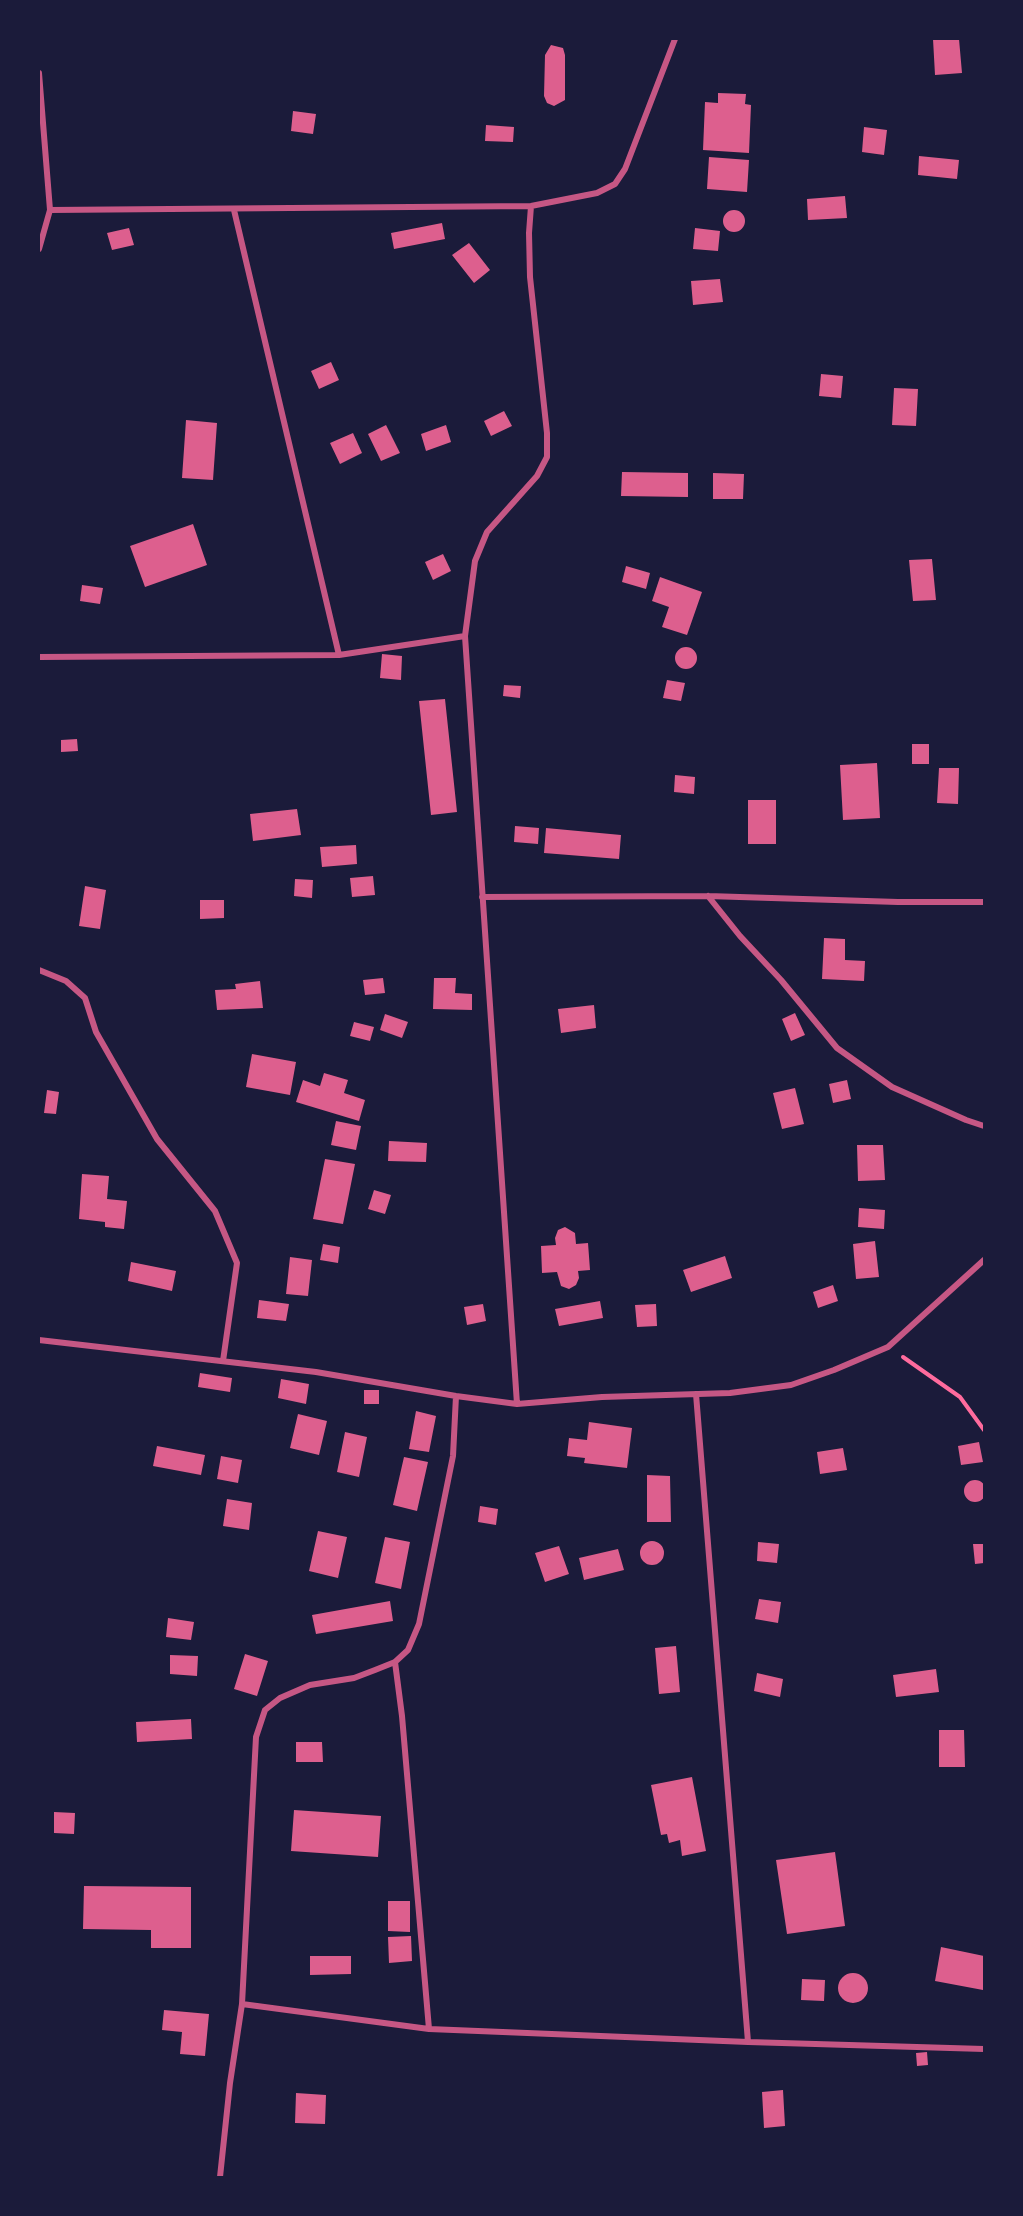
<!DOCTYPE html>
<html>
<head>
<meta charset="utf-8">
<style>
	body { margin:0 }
	#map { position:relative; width:1023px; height:2216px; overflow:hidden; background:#1b1b3a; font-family:Helvetica,sans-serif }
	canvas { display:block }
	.frame { position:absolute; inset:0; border:40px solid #1b1b3a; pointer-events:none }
</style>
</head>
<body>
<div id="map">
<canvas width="1023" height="2216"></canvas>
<div class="frame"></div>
</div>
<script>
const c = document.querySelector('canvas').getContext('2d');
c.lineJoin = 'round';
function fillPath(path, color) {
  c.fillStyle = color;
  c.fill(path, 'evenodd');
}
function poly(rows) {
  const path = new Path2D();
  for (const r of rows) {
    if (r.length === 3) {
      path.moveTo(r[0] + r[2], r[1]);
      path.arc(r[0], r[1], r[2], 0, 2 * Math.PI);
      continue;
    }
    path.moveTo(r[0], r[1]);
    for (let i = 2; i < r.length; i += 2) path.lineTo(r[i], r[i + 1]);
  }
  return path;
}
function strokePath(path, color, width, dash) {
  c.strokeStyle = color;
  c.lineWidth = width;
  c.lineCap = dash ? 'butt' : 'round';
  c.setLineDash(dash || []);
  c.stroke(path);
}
const building = poly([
	[933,39,959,39,962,73,935,75],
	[551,45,563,48,565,55,565,100,554,106,547,103,544,96,545,55],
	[718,93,746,94,745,104,751,105,749,153,703,150,705,102,718,103],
	[293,111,316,114,313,134,291,131],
	[486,125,514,127,513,142,485,141],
	[864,127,887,130,884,155,862,152],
	[919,156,959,160,957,179,918,175],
	[709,157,749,160,747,192,707,189],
	[845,196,847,218,808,220,807,199],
	[734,221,11],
	[442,223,445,239,394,249,391,233],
	[129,228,134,245,112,250,107,233],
	[695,228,720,231,718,251,693,249],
	[469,243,490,270,474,283,452,255],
	[720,279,723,302,693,305,691,281],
	[331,362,339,380,319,389,311,371],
	[821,374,843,376,841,398,819,396],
	[894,388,918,389,916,426,892,425],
	[504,411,512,426,491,436,484,421],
	[186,420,217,423,213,480,182,478],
	[386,425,400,453,381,461,368,434],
	[446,425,451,442,426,451,421,434],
	[353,433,362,453,340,464,330,443],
	[622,472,688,473,688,497,621,496],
	[713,473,744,474,743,499,713,499],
	[193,524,207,565,145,587,130,546],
	[443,554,451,571,433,580,425,562],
	[932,559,936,600,913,601,909,560],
	[626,566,650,573,646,589,622,582],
	[660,577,702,592,687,635,662,627,669,607,652,601],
	[82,585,103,588,100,604,80,601],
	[686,658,11],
	[382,654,402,656,401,680,380,678],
	[667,680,685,683,681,701,663,698],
	[504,685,521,686,520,698,503,696],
	[445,699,457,812,431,815,419,701],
	[77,739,78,751,61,752,61,740],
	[912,744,929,744,929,764,912,764],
	[877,763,880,818,843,820,840,765],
	[939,768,959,768,958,804,937,803],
	[675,775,695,777,694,794,674,792],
	[748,800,776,800,776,844,748,844],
	[297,809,301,835,253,841,250,814],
	[515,826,539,828,538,844,514,842],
	[546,828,621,835,619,859,544,853],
	[356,845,357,864,322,867,320,847],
	[373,876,375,895,352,897,350,878],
	[295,879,313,880,312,898,294,896],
	[85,886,106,890,100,929,79,926],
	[200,900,224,900,224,918,200,919],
	[824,938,845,939,845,960,865,961,864,981,822,979],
	[383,978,385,993,365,995,363,980],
	[434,978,456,978,455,993,472,994,472,1010,433,1009],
	[260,981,263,1008,217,1010,215,990,236,989,235,984],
	[594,1005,596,1028,561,1033,558,1009],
	[795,1013,805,1035,791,1041,782,1019],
	[385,1014,408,1022,402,1038,380,1030],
	[354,1022,374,1027,370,1041,350,1036],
	[252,1054,296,1062,290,1095,246,1087],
	[324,1073,348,1080,344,1093,365,1100,359,1121,296,1102,303,1080,320,1086],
	[847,1080,851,1099,833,1103,829,1084],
	[795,1088,804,1124,782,1129,773,1093],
	[47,1090,59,1092,56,1114,44,1113],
	[336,1121,361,1126,356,1150,331,1145],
	[389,1141,427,1143,426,1162,388,1161],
	[857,1145,883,1145,885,1180,858,1181],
	[325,1159,355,1164,343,1224,313,1219],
	[82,1174,109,1176,107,1199,127,1201,124,1229,105,1227,105,1222,79,1219],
	[374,1190,391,1195,385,1214,368,1209],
	[859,1208,885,1210,884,1229,858,1227],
	[565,1227,575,1233,576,1244,588,1243,590,1270,578,1271,579,1278,576,1285,569,1289,561,1286,557,1272,542,1273,541,1246,556,1245,555,1238,558,1230],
	[875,1241,879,1277,856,1279,853,1244],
	[323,1244,340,1247,338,1263,320,1260],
	[725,1256,732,1278,691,1292,683,1270],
	[290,1257,312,1260,308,1296,286,1294],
	[131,1262,176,1271,172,1291,128,1281],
	[833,1285,838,1301,818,1308,813,1292],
	[259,1300,289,1304,286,1321,257,1318],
	[600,1301,603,1318,559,1326,555,1309],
	[483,1304,486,1321,467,1325,464,1307],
	[656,1304,657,1326,637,1327,635,1305],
	[200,1373,232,1378,230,1392,198,1387],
	[281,1379,309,1384,306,1404,278,1398],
	[364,1390,379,1390,379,1404,364,1404],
	[416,1411,436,1416,429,1452,409,1449],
	[298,1414,327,1421,319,1455,290,1448],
	[589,1422,632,1428,627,1468,584,1463,585,1458,567,1456,569,1438,587,1440],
	[345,1432,367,1437,359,1477,337,1472],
	[979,1442,983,1462,961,1465,958,1446],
	[157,1446,205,1455,201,1475,153,1466],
	[843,1448,847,1470,820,1474,817,1452],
	[221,1456,242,1460,238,1483,217,1479],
	[404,1457,428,1462,417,1511,393,1505],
	[647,1475,670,1476,671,1522,647,1522],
	[975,1491,11],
	[227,1499,252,1503,249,1530,223,1526],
	[480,1506,498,1509,496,1525,478,1522],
	[318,1531,347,1537,338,1578,309,1571],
	[385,1537,410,1542,401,1589,375,1583],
	[652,1553,12],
	[758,1542,779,1544,777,1563,757,1561],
	[973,1544,984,1544,984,1563,975,1564],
	[559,1546,569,1574,545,1582,535,1553],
	[618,1549,624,1570,584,1580,579,1558],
	[759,1599,781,1602,778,1623,755,1619],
	[390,1601,393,1621,316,1634,312,1615],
	[168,1618,194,1622,191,1640,166,1637],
	[676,1646,680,1692,659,1694,655,1648],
	[245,1654,268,1661,257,1696,234,1689],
	[170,1655,198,1656,197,1676,170,1674],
	[936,1669,939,1692,896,1697,893,1675],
	[757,1673,783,1679,780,1697,754,1691],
	[191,1719,192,1739,137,1742,136,1722],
	[939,1730,964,1730,965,1767,939,1767],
	[296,1742,322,1742,323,1762,296,1762],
	[692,1777,706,1851,682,1856,680,1840,669,1843,667,1834,661,1835,651,1785],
	[294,1810,381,1816,378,1857,291,1851],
	[54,1812,75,1813,74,1834,54,1833],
	[835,1852,845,1926,787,1934,776,1860],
	[84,1886,191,1887,191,1948,151,1948,151,1930,83,1929],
	[388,1901,410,1901,410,1932,388,1931],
	[411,1936,412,1961,389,1963,388,1937],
	[941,1947,984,1956,983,1990,935,1981],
	[310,1956,351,1956,351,1974,310,1975],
	[853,1988,15],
	[802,1979,825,1980,824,2001,801,2000],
	[164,2010,209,2014,205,2056,180,2054,182,2032,162,2030],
	[927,2052,928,2065,917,2066,916,2053],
	[783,2090,785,2126,764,2128,762,2092],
	[296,2093,326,2095,325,2124,295,2123]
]);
const path = poly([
	[903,1357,960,1397,984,1430]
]);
const minor = poly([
	[39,73,50,210,531,206,597,193,615,184,625,169,675,39],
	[234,210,339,655],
	[39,249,50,210],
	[39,657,339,655,465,636],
	[708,896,740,936,781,980,837,1048,892,1087,966,1120,984,1126],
	[482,897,708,896,898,902,984,902],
	[39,970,66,981,85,998,96,1032,157,1139,215,1211,237,1263,223,1361],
	[39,1340,316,1372,456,1396,517,1404,602,1397,730,1393,791,1385,834,1370,888,1347,984,1260],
	[696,1394,748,2042],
	[517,1404,465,636,475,561,487,532,537,476,547,457,547,433,530,277,529,233,531,206],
	[395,1662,402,1716,429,2029],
	[242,2004,429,2029,748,2042,984,2049],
	[220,2177,230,2083,242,2004,256,1737,265,1710,280,1698,310,1685,354,1678,375,1670,395,1662,408,1650,419,1624,453,1456,456,1396]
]);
fillPath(building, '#dd5f8e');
strokePath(path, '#ff6b9d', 4);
strokePath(minor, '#c65784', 6);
</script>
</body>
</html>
